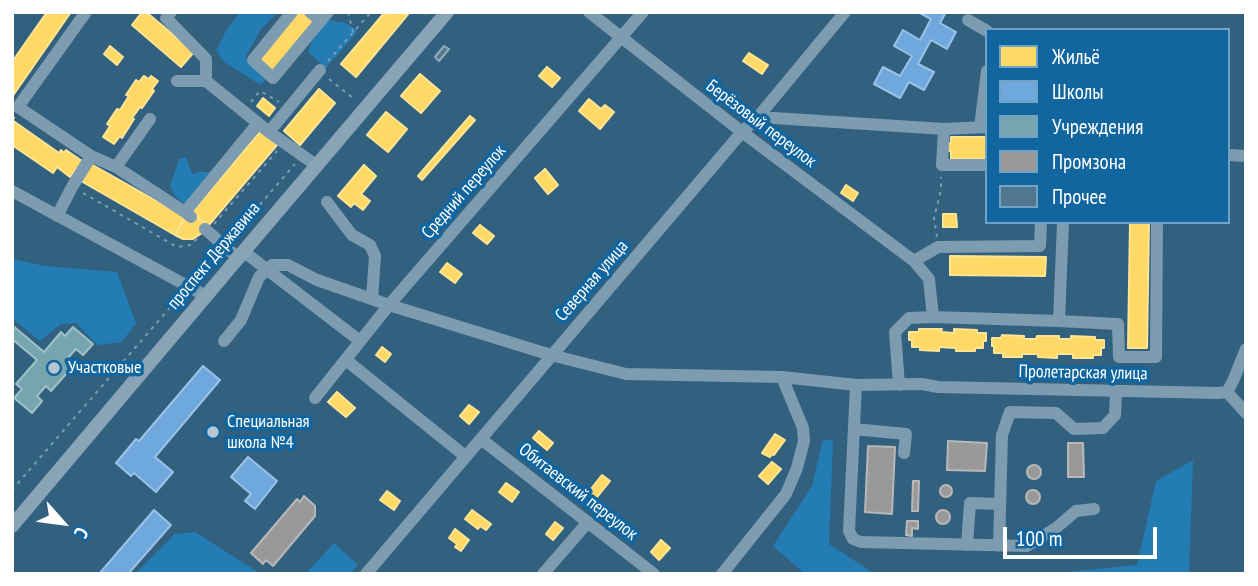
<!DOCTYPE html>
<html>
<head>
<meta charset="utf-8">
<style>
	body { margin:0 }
	#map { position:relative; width:1258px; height:586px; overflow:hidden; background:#32607f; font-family:"PT Sans Narrow",sans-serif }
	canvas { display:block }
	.frame { position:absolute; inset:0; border:14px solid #fff; pointer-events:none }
	.legend { position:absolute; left:985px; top:28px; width:245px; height:196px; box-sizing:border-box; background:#12669f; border:2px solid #71a3c5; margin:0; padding:9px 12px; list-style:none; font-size:21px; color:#fff }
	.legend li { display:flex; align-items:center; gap:14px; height:35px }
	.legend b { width:35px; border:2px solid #71a3c5 }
	.north { position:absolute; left:28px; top:488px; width:70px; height:70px; -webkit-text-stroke:5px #12669f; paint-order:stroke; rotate:118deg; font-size:19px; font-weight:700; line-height:28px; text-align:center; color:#fff }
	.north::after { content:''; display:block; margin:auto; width:24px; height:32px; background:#fff; clip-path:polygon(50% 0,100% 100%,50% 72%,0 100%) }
	.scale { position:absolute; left:1003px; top:527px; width:154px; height:32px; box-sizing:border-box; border:4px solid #fff; border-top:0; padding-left:9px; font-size:21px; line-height:24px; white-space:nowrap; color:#fff; -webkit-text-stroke:5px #12669f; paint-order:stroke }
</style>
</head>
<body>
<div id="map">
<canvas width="1258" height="586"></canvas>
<div class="frame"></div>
<ul class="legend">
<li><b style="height:19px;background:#ffd966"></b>Жильё</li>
<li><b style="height:19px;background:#6fa8dc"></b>Школы</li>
<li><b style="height:19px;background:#76a5af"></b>Учреждения</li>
<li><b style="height:19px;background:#999"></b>Промзона</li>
<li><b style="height:19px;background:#51768e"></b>Прочее</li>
</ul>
<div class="north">С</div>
<div class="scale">100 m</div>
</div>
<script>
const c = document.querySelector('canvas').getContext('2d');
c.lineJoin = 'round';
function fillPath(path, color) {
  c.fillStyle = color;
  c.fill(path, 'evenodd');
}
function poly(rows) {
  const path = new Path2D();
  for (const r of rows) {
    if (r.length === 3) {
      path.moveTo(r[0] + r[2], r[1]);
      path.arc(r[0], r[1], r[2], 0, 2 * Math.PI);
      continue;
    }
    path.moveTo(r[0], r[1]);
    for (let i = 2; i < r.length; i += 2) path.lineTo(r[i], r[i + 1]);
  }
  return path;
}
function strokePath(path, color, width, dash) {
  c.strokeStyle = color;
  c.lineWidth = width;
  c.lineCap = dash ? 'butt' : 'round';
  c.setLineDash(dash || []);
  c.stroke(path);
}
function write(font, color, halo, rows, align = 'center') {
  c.font = font + ' "PT Sans Narrow",sans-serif';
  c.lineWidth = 7;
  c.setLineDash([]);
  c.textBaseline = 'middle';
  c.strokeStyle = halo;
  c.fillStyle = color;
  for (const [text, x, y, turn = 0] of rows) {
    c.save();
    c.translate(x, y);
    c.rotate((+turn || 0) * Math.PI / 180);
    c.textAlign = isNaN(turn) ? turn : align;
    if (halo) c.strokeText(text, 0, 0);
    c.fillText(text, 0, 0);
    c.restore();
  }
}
const green = poly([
	[240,12,278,12,261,29,245,58,266,78,261,85,224,62,216,50,226,31],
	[328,20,346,23,358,31,326,68,308,52,312,41],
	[186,157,192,174,199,172,213,172,185,204,175,196,170,187,179,159],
	[12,259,45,266,117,272,136,323,122,342,98,345,76,323,61,324,40,341,12,318],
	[823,439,833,441,829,544,875,574,805,574,773,546,812,486],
	[1193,460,1189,574,1044,574,1137,565,1156,481],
	[195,532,261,574,135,574,175,534],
	[334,543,358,565,350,574,309,574,308,571]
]);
const homes = poly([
	[47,12,71,12,12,97,12,62,47,12],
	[142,12,146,12,194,52,181,67,132,25,142,12],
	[298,12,302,12,315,23,274,72,259,60,298,12],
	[385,12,409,13,356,77,341,64,385,12],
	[110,46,123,57,117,65,104,54,110,46],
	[749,53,768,65,762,74,743,61,749,53],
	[547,67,560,78,552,87,539,76,547,67],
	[420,74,440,91,421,113,401,96,420,74],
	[144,76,149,79,151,76,158,81,152,89,154,91,142,108,140,107,132,118,134,119,122,138,120,136,114,144,103,137,110,126,107,124,117,109,120,110,129,96,126,95,136,80,139,82,144,76],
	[319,89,335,103,300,145,284,131,319,89],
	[263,98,275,108,269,116,257,106,263,98],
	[589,99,601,109,605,105,614,112,600,129,579,111,589,99],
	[386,112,407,129,388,152,367,135,386,112],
	[12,116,14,118,12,120,59,153,61,150,64,153,66,150,82,161,70,177,57,167,53,173,12,145,12,116],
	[470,116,475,120,422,180,418,176,470,116],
	[261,131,277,145,208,226,192,212,261,131],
	[951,137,987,137,987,159,951,159,951,151,948,151,948,143,951,143,951,137],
	[91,164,185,217,175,235,81,181,91,164],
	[364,165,376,176,361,194,370,201,363,210,354,203,351,207,338,196,364,165],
	[545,169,558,185,548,194,535,178,545,169],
	[846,185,858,193,853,201,841,193,846,185],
	[194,214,208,226,202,233,193,239,183,239,175,235,185,217,194,214],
	[943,214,956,214,957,227,943,227,943,214],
	[1130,222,1149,222,1147,348,1128,348,1130,222],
	[480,225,494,236,487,244,473,233,480,225],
	[950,256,1046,257,1045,276,950,275,950,256],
	[447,263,462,274,455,283,440,272,447,263],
	[919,329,942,329,941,332,954,333,954,329,977,330,977,333,986,333,986,341,983,341,983,348,975,348,975,351,956,351,956,348,939,347,939,351,920,350,920,347,912,347,912,340,909,340,909,332,919,332,919,329],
	[1002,335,1024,336,1024,339,1036,339,1037,336,1059,336,1059,339,1071,339,1071,336,1095,337,1095,340,1104,340,1104,348,1101,348,1101,355,1093,355,1093,358,1073,358,1073,354,1057,354,1057,358,1038,357,1038,354,1022,354,1022,357,1003,357,1003,353,994,353,994,346,992,346,992,338,1001,338,1002,335],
	[382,347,391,354,385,362,376,355,382,347],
	[337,392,355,408,346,417,328,402,337,392],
	[469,405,479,412,469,424,460,416,469,405],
	[539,431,553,443,547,450,533,438,539,431],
	[775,434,785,440,774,455,772,454,770,457,762,453,775,434],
	[772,462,781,469,768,484,759,476,772,462],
	[602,475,610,481,594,501,586,495,602,475],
	[506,483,519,492,512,502,499,492,506,483],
	[387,491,400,501,394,510,380,500,387,491],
	[472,510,491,524,486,530,480,526,478,529,465,519,472,510],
	[555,522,563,528,553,540,546,534,555,522],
	[455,529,469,540,461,551,455,547,457,544,449,538,455,529],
	[661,540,670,548,659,560,651,552,661,540]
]);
const schools = poly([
	[918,12,946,12,940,23,956,32,947,49,931,40,918,64,934,72,924,90,909,82,900,98,874,84,883,67,900,76,912,56,894,46,903,30,920,40,931,19,918,12],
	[203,366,220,380,155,457,173,472,156,492,134,473,131,476,116,463,136,439,139,441,203,366],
	[248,457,277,481,255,509,245,501,251,494,231,477,248,457],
	[154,510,171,525,128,574,99,574,154,510]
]);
const public = poly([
	[12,325,44,352,61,332,65,336,73,327,93,344,83,355,76,349,67,359,74,365,51,391,46,386,37,396,42,401,32,413,14,398,22,389,16,384,37,360,12,339,12,325]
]);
const industry = poly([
	[948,441,987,443,985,471,947,470,948,441],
	[1068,443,1083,443,1084,477,1068,477,1068,443],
	[868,446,895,447,892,514,865,512,868,446],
	[1034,472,7],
	[913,481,919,481,918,511,912,511,913,481],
	[946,491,6],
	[1033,497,7],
	[304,496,315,506,315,516,273,566,266,560,263,564,251,553,297,499,300,502,304,496],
	[943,517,7],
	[907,521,918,521,918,529,912,528,912,536,906,535,907,521]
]);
const building = poly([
	[444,46,449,49,439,61,435,57,444,46]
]);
const path = poly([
	[348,12,353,32],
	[424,12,427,15],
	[328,61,371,12],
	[329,79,353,98],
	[251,102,260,91,279,102],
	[83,193,177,247,190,245,197,239],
	[214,224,277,151],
	[232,237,295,164],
	[937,237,934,218,941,190,941,177],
	[197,276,217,254],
	[12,490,180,296]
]);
const minor = poly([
	[86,12,18,107,91,156,116,167,150,119],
	[171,12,166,18,206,59,206,81],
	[292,12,253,60,273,78,328,12],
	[310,12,321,21],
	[589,12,742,132,914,261],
	[968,20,987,31],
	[177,81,206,81,269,132,316,165],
	[758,117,944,129,987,127],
	[980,127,987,71],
	[944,129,942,165,987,165],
	[269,132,320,70],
	[1228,155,1246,156],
	[116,167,185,212],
	[12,191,206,296],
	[327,202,352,235,370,245,375,256,372,299],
	[57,216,72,187,91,156],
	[191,217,185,212,258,123],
	[205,229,238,258],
	[243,251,360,341],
	[933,317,929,279,914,261,938,247,1040,246,1041,222],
	[1059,321,1118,324,1119,357,1156,357,1157,222],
	[224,341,241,320,259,277,272,265,288,265,317,280,389,305,551,355,626,374,782,377,856,385,922,384,938,387,1218,393,1227,392],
	[346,360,465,456],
	[856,385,849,531,853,539,861,542,1027,546,1056,528,1076,511,1094,509],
	[899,385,895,332,909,318,933,317,1059,321,1063,222],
	[1227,392,1233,381,1246,349],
	[1227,392,1246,413],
	[315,398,389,305,643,12],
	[854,429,906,434,904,453],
	[481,439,654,574],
	[967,545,970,503,1000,504],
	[999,546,1002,435,1010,412,1056,413,1074,429,1103,428,1115,415,1116,391],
	[366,574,742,132,758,117,845,12],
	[543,574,588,522],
	[722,574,786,494,797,468,804,441,803,428,782,377]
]);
const major = poly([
	[12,526,238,258,447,12]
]);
const markers = [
	[54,368,7,"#b7c7d2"],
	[213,432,7,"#b7c7d2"]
];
const streetNames = [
	["Берёзовый переулок",761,124,37],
	["Средний переулок",464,192,-49],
	["проспект Державина",214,256,-50],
	["Северная улица",592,281,-49],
	["Пролетарская улица",1083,373,1],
	["Обитаевский переулок",578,492,38]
];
const poiNames = [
	["Участковые",68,368],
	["Специальная",227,422],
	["школа №4",227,443]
];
fillPath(green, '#237cb4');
fillPath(homes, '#ffd966');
strokePath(homes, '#ffe494', 2);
fillPath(schools, '#6fa8dc');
strokePath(schools, '#9ac2e6', 2);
fillPath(public, '#76a5af');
strokePath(public, '#9fc0c7', 2);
fillPath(industry, '#999');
strokePath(industry, '#b8b8b8', 2);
fillPath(building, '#51768e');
strokePath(building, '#92acbd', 2);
strokePath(path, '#7d9caf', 2, [3.5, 5]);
strokePath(minor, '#7d9caf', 12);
strokePath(major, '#89a4b6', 14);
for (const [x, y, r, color] of markers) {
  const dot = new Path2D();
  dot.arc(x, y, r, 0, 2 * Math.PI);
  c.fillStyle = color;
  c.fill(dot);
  strokePath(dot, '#12669f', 2.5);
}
write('18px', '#fff', '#12669f', streetNames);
write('18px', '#fff', '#12669f', poiNames, 'left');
</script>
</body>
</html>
